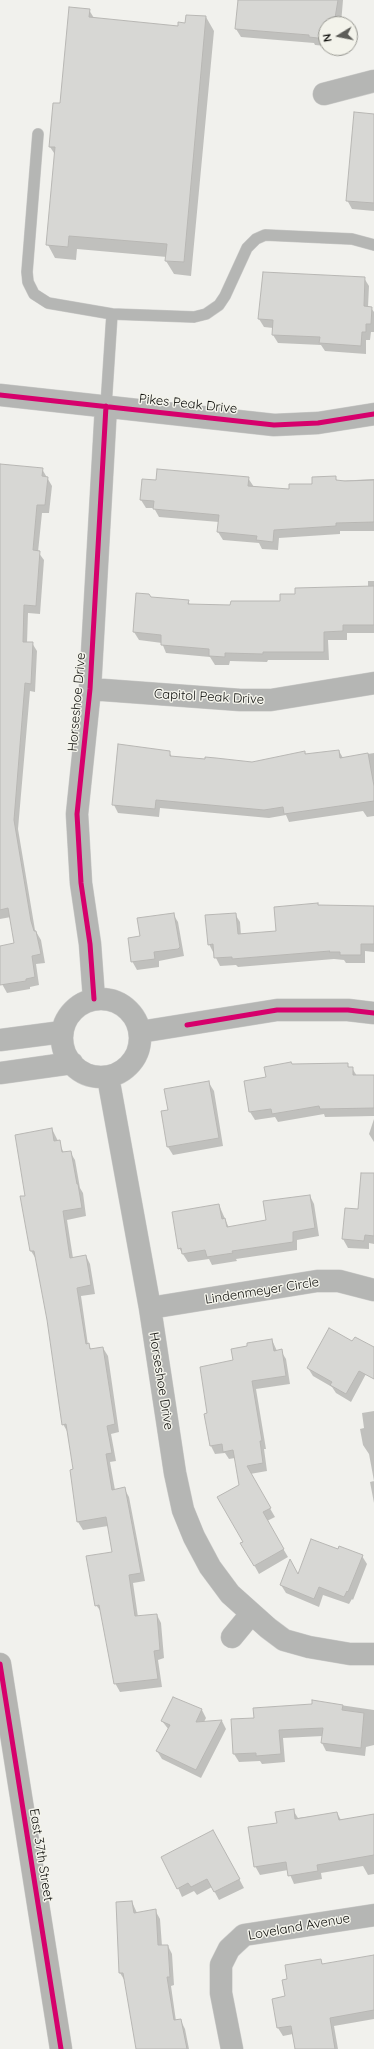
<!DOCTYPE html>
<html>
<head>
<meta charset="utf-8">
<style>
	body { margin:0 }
	#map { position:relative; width:374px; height:2049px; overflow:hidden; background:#f1f1ed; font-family:Quicksand,sans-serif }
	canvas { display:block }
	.north { position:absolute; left:318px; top:16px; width:40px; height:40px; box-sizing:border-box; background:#f3f3eb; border:1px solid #979791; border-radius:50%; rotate:260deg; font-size:11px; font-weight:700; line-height:16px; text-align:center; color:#0d0d0a }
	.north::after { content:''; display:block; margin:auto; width:14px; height:18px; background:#5d5d59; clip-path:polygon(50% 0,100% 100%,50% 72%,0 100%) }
</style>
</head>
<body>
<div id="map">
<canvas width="374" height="2049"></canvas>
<div class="north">N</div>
</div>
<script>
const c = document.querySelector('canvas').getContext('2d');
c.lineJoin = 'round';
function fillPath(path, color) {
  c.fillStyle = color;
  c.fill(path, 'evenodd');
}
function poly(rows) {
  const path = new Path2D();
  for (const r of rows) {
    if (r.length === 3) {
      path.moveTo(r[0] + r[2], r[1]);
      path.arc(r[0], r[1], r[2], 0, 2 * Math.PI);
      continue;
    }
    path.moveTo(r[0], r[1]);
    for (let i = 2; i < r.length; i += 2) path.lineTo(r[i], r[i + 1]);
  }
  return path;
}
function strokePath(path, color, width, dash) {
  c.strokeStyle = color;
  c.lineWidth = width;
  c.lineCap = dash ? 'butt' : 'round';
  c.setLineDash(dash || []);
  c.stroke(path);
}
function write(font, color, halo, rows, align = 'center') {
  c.font = font + ' Quicksand,sans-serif';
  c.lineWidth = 3;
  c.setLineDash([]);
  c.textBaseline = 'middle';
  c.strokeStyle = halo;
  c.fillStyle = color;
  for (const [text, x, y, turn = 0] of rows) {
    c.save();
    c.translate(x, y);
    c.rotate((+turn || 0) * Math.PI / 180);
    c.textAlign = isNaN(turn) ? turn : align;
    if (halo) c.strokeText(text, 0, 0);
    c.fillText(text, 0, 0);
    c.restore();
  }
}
const shadow = poly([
	[239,0,343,0,341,24,326,24,326,46,315,45,314,43,241,37,236,29],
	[89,10,94,18,179,27,206,17,214,31,191,276,174,274,166,261,167,257,77,249,76,260,55,258,48,245,56,156,50,147,61,104],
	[374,115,374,211,352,209,347,200],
	[263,273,364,278,369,286,368,307,371,308,374,312,374,332,371,332,370,340,366,340,366,354,325,351,321,345,278,343,273,335,273,328,264,327,259,319],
	[42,469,52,486,49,513,42,513,38,552,44,560,40,614,28,613,27,643,32,643,37,651,35,692,30,691,18,829,35,930,41,940,45,963,36,964,39,985,30,987,30,989,7,993,2,984,0,971,0,947,15,944,11,917,0,919,0,473],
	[335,477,337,481,374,479,374,531,340,531,340,534,279,538,278,550,262,549,259,543,223,540,218,532,219,522,159,517,154,508,146,508,141,500,157,481,248,478,254,487,290,490],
	[368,581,374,581,374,633,347,633,347,640,328,640,329,660,268,660,267,662,230,661,229,665,215,665,210,657,166,653,162,643,139,640,134,632,150,598,188,601,190,605,231,607,281,602,296,595,368,587],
	[339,751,343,758,374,753,374,816,367,817,363,811,289,822,286,815,269,818,160,808,159,817,118,813,114,805,169,752,172,757,252,763,305,752,306,755],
	[318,906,374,907,374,952,365,951,365,963,346,963,344,960,334,959,238,967,236,965,220,966,209,944,235,914,240,922,241,935,277,932],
	[173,914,178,922,184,956,159,961,159,967,137,970,132,961,141,937],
	[347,1064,349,1068,352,1068,357,1076,374,1076,374,1116,325,1117,324,1114,278,1122,275,1117,255,1120,250,1112,267,1078,292,1065],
	[209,1083,214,1091,223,1146,173,1155,168,1147,169,1111],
	[374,1119,374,1142,369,1134],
	[52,1129,64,1153,70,1152,75,1160,80,1188,83,1193,86,1216,67,1220,73,1258,86,1256,90,1264,95,1294,81,1296,88,1345,92,1350,103,1348,108,1356,119,1432,111,1434,116,1461,110,1462,115,1490,124,1488,129,1497,138,1544,145,1581,133,1583,138,1617,157,1615,161,1623,164,1658,158,1660,162,1687,120,1692,115,1683,102,1613,96,1605,113,1552,108,1526,83,1530,78,1522,75,1470,68,1433,63,1424,48,1320,36,1259,31,1251,26,1196],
	[310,1196,314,1204,319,1236,297,1240,297,1250,236,1259,237,1261,212,1265,209,1259,188,1262,179,1248,219,1205,229,1228,267,1221],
	[374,1202,374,1244,369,1243,369,1249,348,1248,343,1239,346,1209,359,1210],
	[272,1340,277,1351,281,1351,286,1359,290,1384,256,1389,266,1449,264,1449,267,1471,250,1474,275,1517,267,1521,288,1557,259,1574,242,1543,244,1542,240,1486,235,1458,229,1459,225,1453,215,1454,211,1446,208,1414,234,1360,248,1347],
	[353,1343,374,1351,374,1359,351,1402,336,1393,332,1387,313,1376,308,1368],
	[374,1411,374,1503,370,1482,374,1481,369,1454,363,1445,360,1429,364,1428,362,1413],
	[339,1550,362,1556,367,1564,353,1600,352,1599,349,1604,323,1595,319,1607,286,1593,281,1585],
	[173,1698,202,1710,206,1718,204,1722,222,1721,226,1729,201,1778,162,1759,157,1751,169,1730,162,1721],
	[313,1701,374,1710,374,1745,366,1747,365,1756,326,1751,322,1743,323,1736,283,1738,285,1762,262,1764,260,1761,239,1762,234,1754,255,1719,312,1705],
	[293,1810,298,1818,337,1813,341,1820,374,1814,374,1874,368,1875,363,1866,321,1873,322,1879,294,1884,288,1870,260,1875,255,1866,278,1823],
	[218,1839,244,1888,219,1900,212,1887,197,1895,194,1891,182,1897,178,1888],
	[132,1902,137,1913,155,1910,160,1919,162,1946,168,1946,172,1954,174,1985,171,1986,176,2021,181,2021,185,2029,189,2049,138,2049,125,1981,120,1973],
	[374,1956,374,2019,334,2026,338,2049,296,2049,293,2034,283,2036,278,2028,287,1997,289,1980,320,1960,323,1965]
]);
const building = poly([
	[238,0,338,0,334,24,326,24,326,39,309,37,309,35,235,29,238,0],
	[69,7,90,9,89,17,178,26,178,22,185,23,186,15,206,16,184,262,165,261,167,244,69,236,68,247,46,245,55,147,49,147,53,103,60,103,69,7],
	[354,112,374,114,374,203,346,201,354,112],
	[263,272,365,277,364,306,372,307,371,324,366,324,366,332,362,332,361,346,319,343,320,337,272,335,273,320,258,319,263,272],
	[0,464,43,468,42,476,48,477,45,505,37,505,33,550,40,551,36,606,24,605,23,642,33,642,31,684,25,683,14,820,31,921,34,931,36,931,41,954,32,956,35,977,26,979,26,981,0,985,0,946,14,943,8,908,0,910,0,464],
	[157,469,249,477,248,486,289,489,289,484,312,484,312,477,336,476,336,480,345,481,374,480,374,522,336,523,336,526,274,530,273,542,256,540,257,536,217,532,219,515,153,509,154,501,140,500,142,479,156,480,157,469],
	[374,586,374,625,343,625,343,631,324,632,324,652,263,652,263,654,225,653,225,657,209,656,209,649,161,645,161,635,133,632,136,593,149,594,151,597,189,600,188,604,230,605,231,601,280,601,280,594,295,594,295,588,374,586],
	[118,744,170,751,170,756,205,759,205,757,216,758,252,762,305,751,305,754,339,750,340,758,368,753,374,786,374,801,284,814,283,807,264,810,156,800,155,809,112,805,118,744],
	[318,903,318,905,374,906,374,944,361,944,361,955,340,955,340,952,329,952,330,951,232,959,232,957,214,958,213,944,208,945,205,915,236,913,238,934,276,931,274,907,318,903],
	[174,913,180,947,178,949,154,952,155,959,131,962,128,938,140,936,137,918,174,913],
	[291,1062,292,1064,348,1063,348,1067,353,1067,353,1075,374,1075,374,1108,320,1109,319,1106,272,1114,271,1109,249,1112,244,1081,266,1077,264,1067,291,1062],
	[209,1081,219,1138,167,1147,161,1111,168,1110,164,1089,209,1081],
	[52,1128,54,1141,60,1140,62,1152,71,1151,77,1184,78,1184,82,1208,63,1211,70,1258,86,1255,91,1285,77,1288,86,1344,89,1343,90,1349,103,1347,115,1424,107,1426,112,1453,106,1454,112,1490,125,1487,134,1535,141,1573,129,1575,135,1616,157,1614,160,1650,154,1651,158,1679,114,1684,99,1605,95,1606,86,1556,112,1552,106,1517,77,1522,70,1470,73,1469,66,1424,62,1425,47,1320,34,1251,30,1251,20,1196,25,1196,15,1135,52,1128],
	[361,1173,374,1173,374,1236,365,1235,364,1241,342,1239,345,1208,358,1209,361,1173],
	[310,1195,315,1228,293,1232,293,1242,232,1251,233,1253,207,1257,205,1250,182,1254,181,1248,178,1249,172,1212,219,1204,222,1219,225,1218,227,1227,266,1220,263,1201,310,1195],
	[329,1328,352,1341,355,1337,374,1347,374,1379,359,1371,346,1394,330,1385,332,1382,307,1368,329,1328],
	[272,1339,274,1351,282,1349,286,1376,252,1381,262,1441,260,1441,263,1463,247,1466,271,1508,263,1512,284,1549,254,1566,240,1543,243,1542,217,1497,239,1485,233,1450,223,1452,222,1444,210,1446,204,1414,207,1413,200,1367,233,1360,231,1349,247,1346,247,1343,272,1339],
	[311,1539,338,1549,339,1546,363,1555,348,1592,347,1591,344,1597,319,1587,314,1599,280,1585,290,1559,298,1574,311,1539],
	[173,1697,202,1709,196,1722,222,1720,196,1770,156,1751,170,1725,161,1721,173,1697],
	[312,1700,343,1705,342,1710,364,1713,361,1748,321,1743,323,1728,279,1730,281,1754,256,1756,256,1753,233,1754,231,1719,254,1718,253,1708,312,1704,312,1700],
	[294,1809,295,1819,337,1812,339,1820,374,1814,374,1855,317,1865,318,1871,288,1876,286,1862,254,1867,248,1827,277,1823,275,1812,294,1809],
	[213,1830,240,1879,214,1892,207,1879,191,1887,188,1883,177,1889,161,1857,213,1830],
	[132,1901,134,1913,156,1909,158,1945,168,1945,170,1977,167,1977,174,2020,181,2019,187,2049,136,2049,123,1973,119,1973,116,1902,132,1901],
	[374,1955,374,2010,330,2018,335,2049,295,2049,291,2026,277,2028,272,1999,285,1996,282,1980,287,1979,285,1965,321,1959,322,1964,374,1955]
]);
const lane = poly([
	[38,134,27,272,28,282,34,294,48,303,112,314],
	[106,406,112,314,194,317,206,314,219,305,225,296,247,248,256,239,265,235,352,239,374,245]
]);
const street = poly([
	[324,94,374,81],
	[0,395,274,425,318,423,374,414],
	[90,689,240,700,271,700,374,683],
	[94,999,90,944,81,883,77,814,90,689,106,406],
	[101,1038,39],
	[140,1032,277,1010,348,1010,374,1013],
	[0,1040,62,1032],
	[0,1073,72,1063],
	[108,1077,150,1308,175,1473,183,1510,194,1537,210,1567,230,1594,268,1628,284,1640,309,1647,350,1654,374,1654],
	[150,1308,317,1281,339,1281,374,1290],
	[232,1637,251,1614],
	[232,2049,221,1993,221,1965,229,1949,244,1935,374,1915]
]);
const secondary = poly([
	[0,1664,61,2049]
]);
const cycleway = poly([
	[0,395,274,425,318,423,374,414],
	[94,999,90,944,81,883,77,814,90,689,106,406],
	[187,1025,277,1010,348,1010,374,1013],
	[0,1664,61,2049]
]);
const streetNames = [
	["Pikes Peak Drive",188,404,6],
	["Capitol Peak Drive",209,697,3],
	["Horseshoe Drive",77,702,-85],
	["Lindenmeyer Circle",262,1291,-9],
	["Horseshoe Drive",161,1381,81],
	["East 37th Street",41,1855,81],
	["Loveland Avenue",299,1927,-10]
];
fillPath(shadow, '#0003');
fillPath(building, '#d7d7d4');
strokePath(building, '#b8b7b4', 1);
strokePath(lane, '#ccccca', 12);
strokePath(street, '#ccccca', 23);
strokePath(secondary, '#ccccca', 23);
strokePath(lane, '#b5b6b4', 11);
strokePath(street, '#b5b6b4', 22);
strokePath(secondary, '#b5b5b2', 22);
strokePath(cycleway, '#d6006c', 5);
write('13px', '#0d0d0a', '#f3f3eb', streetNames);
</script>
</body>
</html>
